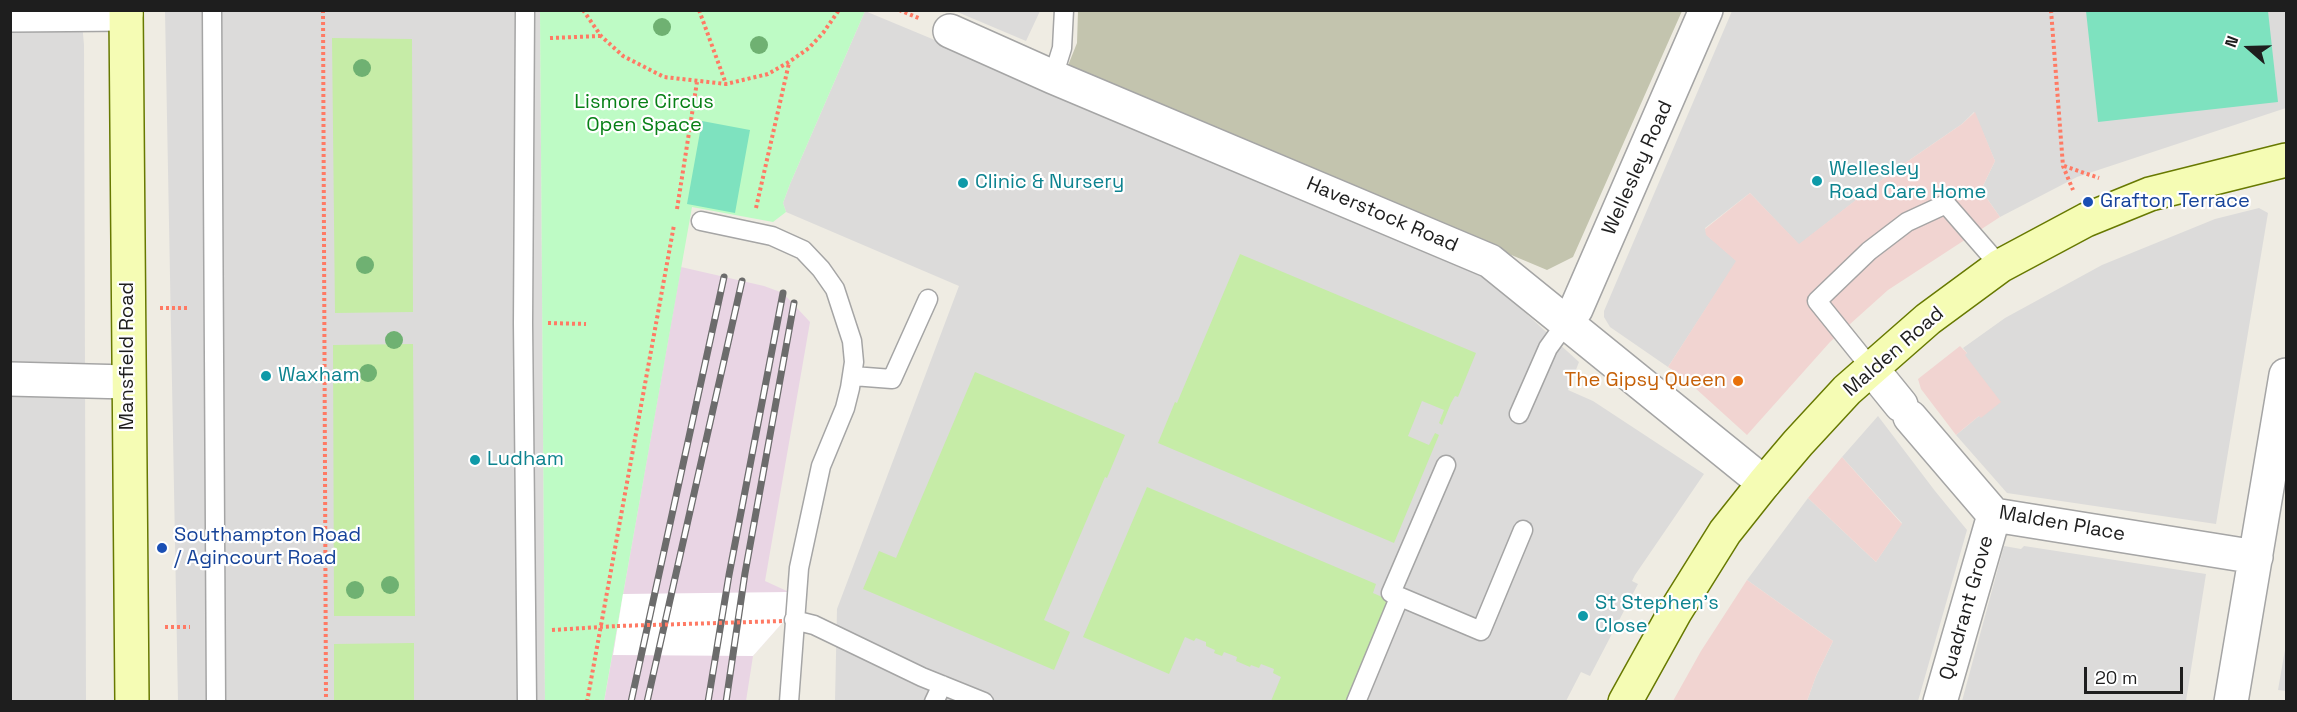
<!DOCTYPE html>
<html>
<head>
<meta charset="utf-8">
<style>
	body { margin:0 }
	#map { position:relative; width:2297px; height:712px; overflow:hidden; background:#efece3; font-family:"Space Grotesk",sans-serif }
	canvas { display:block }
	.frame { position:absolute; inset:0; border:12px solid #1e1e1e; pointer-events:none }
	.north { position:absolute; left:2219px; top:18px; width:60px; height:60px; -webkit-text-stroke:4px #fff; paint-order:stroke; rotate:290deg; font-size:16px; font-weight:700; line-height:24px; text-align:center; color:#1e1e1e }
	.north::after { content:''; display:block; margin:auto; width:21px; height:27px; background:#1e1e1e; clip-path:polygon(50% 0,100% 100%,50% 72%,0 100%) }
	.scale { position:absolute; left:2084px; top:667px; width:99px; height:27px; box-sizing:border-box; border:3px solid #1e1e1e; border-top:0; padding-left:8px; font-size:18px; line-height:21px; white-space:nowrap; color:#1e1e1e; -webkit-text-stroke:4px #fff; paint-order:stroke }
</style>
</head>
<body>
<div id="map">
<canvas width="2297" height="712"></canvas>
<div class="frame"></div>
<div class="north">N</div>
<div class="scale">20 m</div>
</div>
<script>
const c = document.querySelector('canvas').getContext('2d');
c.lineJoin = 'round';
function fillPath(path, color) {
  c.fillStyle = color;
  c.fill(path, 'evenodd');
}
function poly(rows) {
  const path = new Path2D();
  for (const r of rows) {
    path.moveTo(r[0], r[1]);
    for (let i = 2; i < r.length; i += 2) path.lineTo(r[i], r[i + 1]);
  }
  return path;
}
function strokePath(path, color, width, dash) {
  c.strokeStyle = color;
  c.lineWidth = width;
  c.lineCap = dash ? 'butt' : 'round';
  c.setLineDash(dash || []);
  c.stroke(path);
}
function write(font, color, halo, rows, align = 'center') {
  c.font = font + ' "Space Grotesk",sans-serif';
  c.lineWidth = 4.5;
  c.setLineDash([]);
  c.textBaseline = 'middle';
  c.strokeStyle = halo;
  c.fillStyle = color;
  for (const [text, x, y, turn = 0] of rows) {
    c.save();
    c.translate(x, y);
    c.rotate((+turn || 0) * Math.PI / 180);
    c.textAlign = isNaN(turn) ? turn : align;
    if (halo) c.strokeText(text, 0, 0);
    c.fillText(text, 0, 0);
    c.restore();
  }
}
const residential = poly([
	[10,11,81,11,84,45,86,701,11,701],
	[165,11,540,11,545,701,178,701],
	[865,11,1180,142,1484,275,1579,362,1568,390,1593,401,1704,474,1635,575,1632,581,1638,584,1590,676,1581,672,1566,701,835,701,837,609,959,286,786,212,783,203,790,184],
	[955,11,1040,11,1026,41],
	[1732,11,2286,11,2286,108,2077,177,2000,217,1981,190,1995,161,1974,112,1962,124,1892,172,1799,245,1750,193,1705,228,1707,235,1737,261,1668,367,1610,327,1604,317,1604,311],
	[2259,208,2268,213,2216,524,2007,493,1956,435,1979,416,1964,355,1967,353,1963,348,2005,318,2102,265,2215,219],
	[1878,416,1935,491,1967,530,1918,701,1807,701,1816,676,1833,641,1747,580,1808,498,1876,562,1902,523,1842,457],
	[2004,546,2021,549,2024,546,2206,574,2186,701,1962,701],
	[2286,644,2286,691,2278,690]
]);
const commercial = poly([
	[1975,112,1995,161,1981,190,2000,217,1888,290,1830,342,1747,435,1683,377,1668,367,1736,261,1706,235,1705,229,1750,193,1799,244,1892,172,1962,124],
	[1960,346,1967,353,1965,355,2001,402,1981,418,1979,416,1956,435,1921,389,1918,379],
	[1842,457,1902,524,1876,562,1808,498],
	[1747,580,1833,641,1816,676,1807,701,1673,701,1701,651]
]);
const industrial = poly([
	[681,267,764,286,783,293,810,322,765,581,789,592,784,621,753,656,746,701,604,702]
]);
const construction = poly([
	[1078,11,1682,11,1573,257,1547,270,1067,68,1077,43]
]);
const grass = poly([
	[332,38,412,39,413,312,335,313],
	[1240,254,1476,353,1458,397,1455,396,1451,403,1442,425,1439,423,1444,410,1422,401,1408,436,1429,445,1435,433,1439,435,1394,543,1158,443,1175,402,1177,403],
	[413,344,415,616,334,616,333,345],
	[975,372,1125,435,1107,478,1105,477,1044,620,1070,632,1054,670,863,589,879,551,896,558],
	[1147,487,1376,584,1373,593,1389,600,1346,701,1271,701,1281,677,1273,673,1274,669,1261,664,1259,668,1251,665,1250,667,1236,661,1237,657,1224,652,1222,656,1214,653,1215,650,1206,646,1206,642,1196,638,1194,641,1185,637,1169,674,1083,637],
	[414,643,414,701,334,701,334,644]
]);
const park = poly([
	[540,11,865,11,790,184,783,203,786,212,773,222,692,207,604,701,545,701]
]);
const pitch = poly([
	[2086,11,2268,11,2278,102,2098,122],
	[702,121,750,130,735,213,687,204]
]);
const pier = poly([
	[789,592,784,621,753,656,613,655,623,594]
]);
const path = poly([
	[323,10,326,702],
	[583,10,601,36,623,56,664,77,726,84,768,74,789,62,809,48,823,33,839,10],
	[699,10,726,84],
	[899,10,921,19],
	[2051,10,2063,166,2073,190],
	[550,38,600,36],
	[2064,166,2099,178],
	[756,208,789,63],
	[677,209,697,82],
	[160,308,188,308],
	[548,323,586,324],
	[165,627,190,627],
	[552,630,617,626],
	[587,702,674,225]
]);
const lane = poly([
	[212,10,216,702],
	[525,10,523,323,527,702],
	[1053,77,1062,48,1064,10],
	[701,221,772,236,803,250,821,269,835,289,852,341,854,362,850,388,845,408,821,466,799,568,789,702],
	[1871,368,1817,301,1869,251,1907,222,1946,204,2000,266],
	[853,376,892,379,928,299],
	[1519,414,1548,348,1566,323],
	[1446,465,1391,593,1481,631,1523,530],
	[794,620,814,625,922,677,984,702],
	[934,702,942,685],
	[1356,702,1399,598]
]);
const street = poly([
	[10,15,126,14],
	[950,31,1053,77,1490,261,1764,483],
	[1566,323,1576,309,1706,10],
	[1871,368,1901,405],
	[10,379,128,382],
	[1910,417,1994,515,2256,557],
	[1940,702,1994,515],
	[2231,702,2286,375]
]);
const secondary = poly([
	[126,10,132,702],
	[1625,702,1675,612,1725,532,1764,483,1798,443,1847,390,1928,319,2000,266,2086,220,2150,194,2286,160]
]);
const rail = poly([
	[631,702,724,277],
	[647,702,742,281],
	[708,702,729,575,783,293],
	[726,702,745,573,794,303]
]);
const pathBridge = poly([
	[617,626,784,621]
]);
const trees = [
	[662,27],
	[759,45],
	[362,68],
	[365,265],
	[394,340],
	[368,373],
	[390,585],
	[355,590]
];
const markers = [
	[1817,181,6,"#0f9aa8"],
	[963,183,6,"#0f9aa8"],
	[2088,202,6,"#1a4fb4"],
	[266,376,6,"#0f9aa8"],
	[1738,381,6,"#e8710a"],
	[475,460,6,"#0f9aa8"],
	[162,548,6,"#1a4fb4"],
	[1583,616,6,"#0f9aa8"]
];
const parkNames = [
	["Lismore Circus",644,103],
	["Open Space",644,126]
];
const streetNames = [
	["Wellesley Road",1638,168,-66],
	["Haverstock Road",1382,215,23],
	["Malden Road",1894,352,-41],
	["Mansfield Road",128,356,-90],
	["Malden Place",2062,524,10],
	["Quadrant Grove",1967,608,-74]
];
const cultureNames = [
	["Wellesley",1829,170],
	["Road Care Home",1829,193],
	["Clinic & Nursery",975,183],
	["Waxham",278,376],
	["Ludham",487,460],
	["St Stephen's",1595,604],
	["Close",1595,627]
];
const transitNames = [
	["Grafton Terrace",2100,202],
	["Southampton Road",174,536],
	["/ Agincourt Road",174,559]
];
const foodNames = [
	["The Gipsy Queen",1726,381]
];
fillPath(residential, '#dcdbda');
fillPath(commercial, '#f1d4d1');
fillPath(industrial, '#e9d5e4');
fillPath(construction, '#c3c4ae');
fillPath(grass, '#c6eca7');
fillPath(park, '#befbc5');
fillPath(pitch, '#7ee2bf');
fillPath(pier, '#fff');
strokePath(lane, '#a5a5a5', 21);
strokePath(street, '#a5a5a5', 36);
strokePath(secondary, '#677901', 36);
strokePath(path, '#ff7a64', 4, [3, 3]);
strokePath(lane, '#fff', 18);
strokePath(street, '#fff', 33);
strokePath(secondary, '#f5fcb4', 33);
strokePath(rail, '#6c6c6c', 7);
strokePath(rail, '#fff', 4.5, [14]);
strokePath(pathBridge, '#ff7a64', 4, [3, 3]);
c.fillStyle = '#6fb172';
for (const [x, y] of trees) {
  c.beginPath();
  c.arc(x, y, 9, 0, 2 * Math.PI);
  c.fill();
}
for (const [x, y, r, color] of markers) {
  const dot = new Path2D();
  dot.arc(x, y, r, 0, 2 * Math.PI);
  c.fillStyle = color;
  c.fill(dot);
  strokePath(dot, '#fff', 2);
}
write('20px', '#078016', '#fff', parkNames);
write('20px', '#1e1e1e', '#fff', streetNames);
write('20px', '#0d838f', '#fff', cultureNames, 'left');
write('20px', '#164399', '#fff', transitNames, 'left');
write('20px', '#c56008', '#fff', foodNames, 'right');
</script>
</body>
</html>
